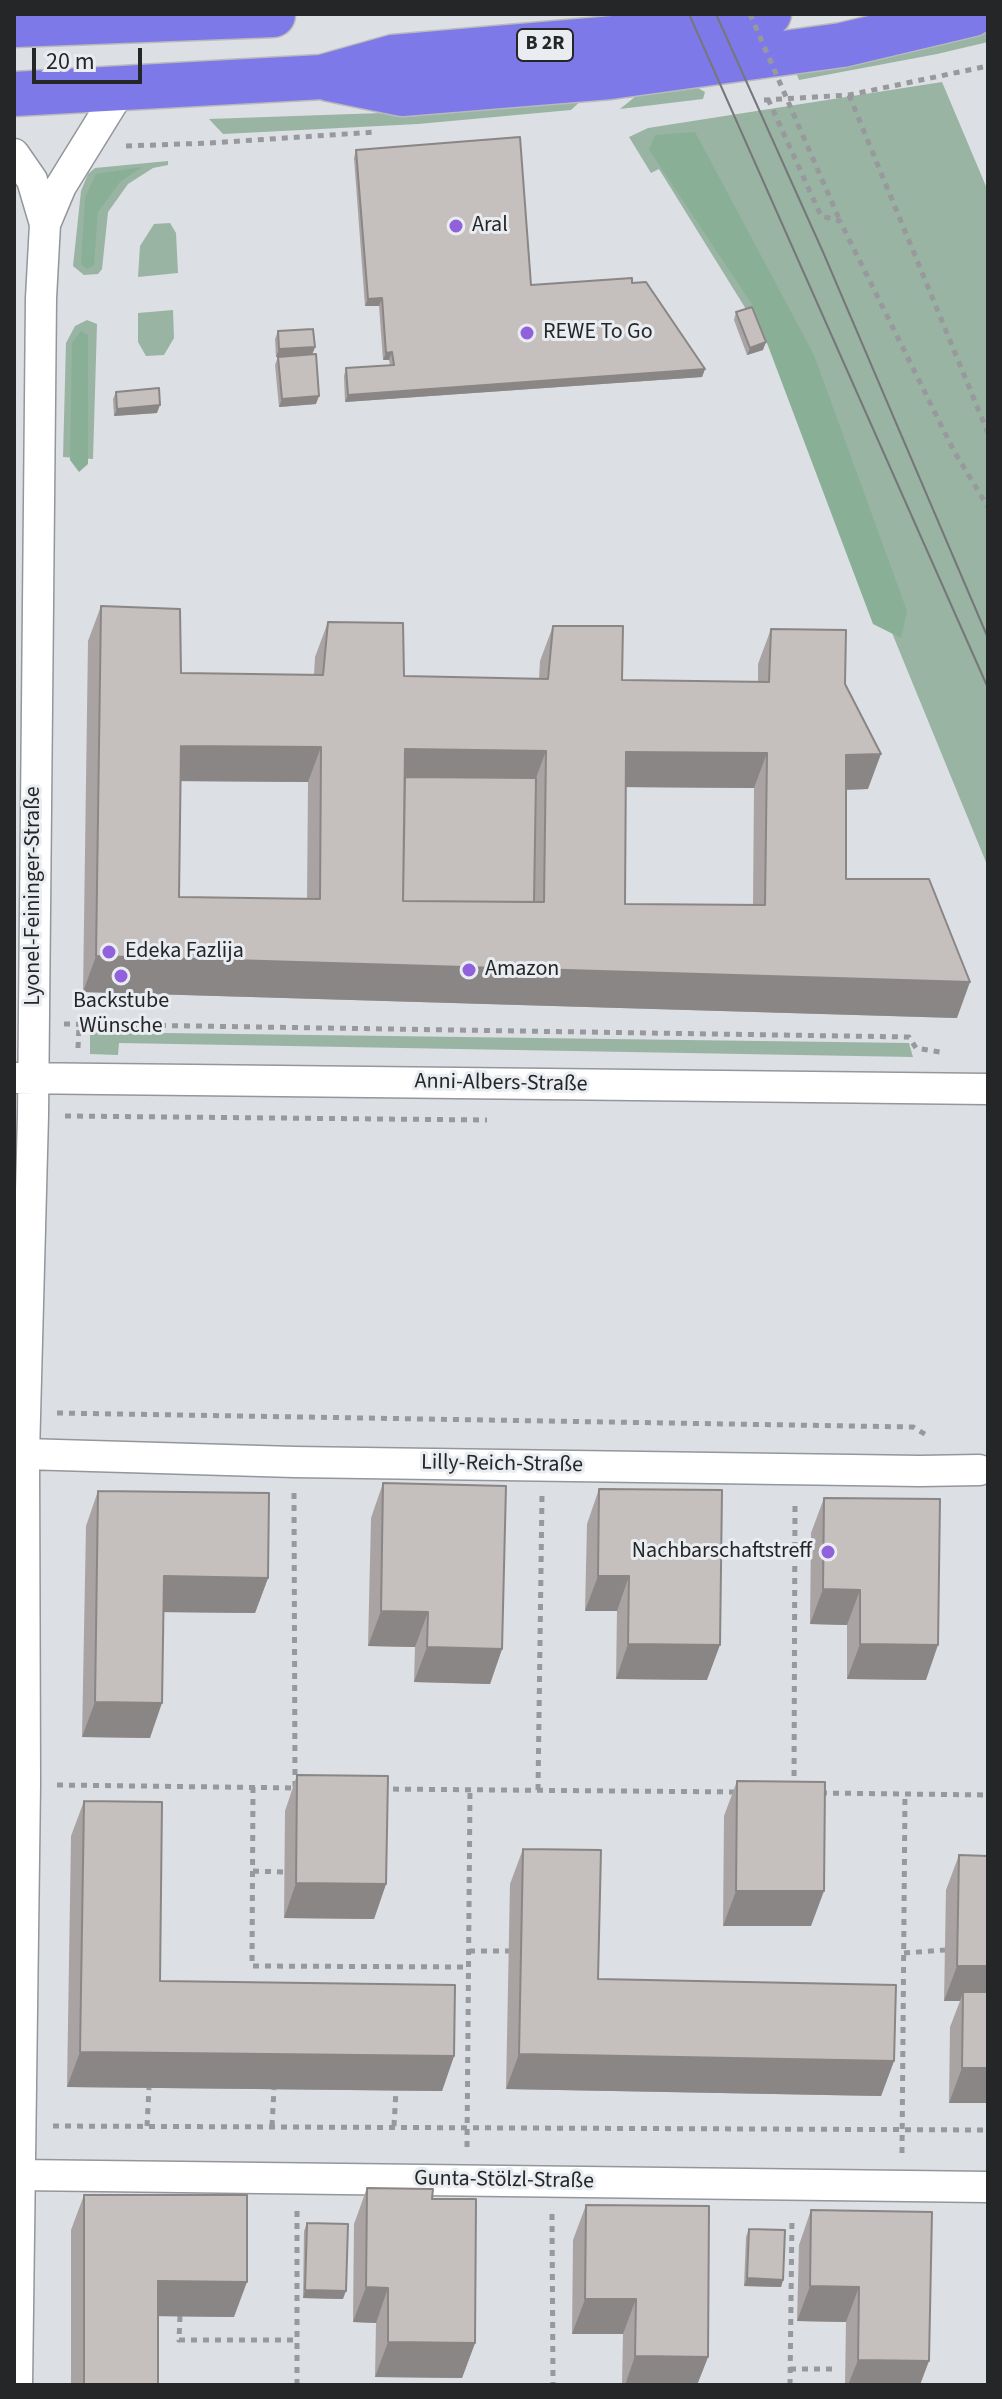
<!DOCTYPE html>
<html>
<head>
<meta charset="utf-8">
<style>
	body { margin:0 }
	#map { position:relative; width:1002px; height:2399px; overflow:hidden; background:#dcdfe3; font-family:"Source Sans 3",sans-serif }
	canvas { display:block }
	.frame { position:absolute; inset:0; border:16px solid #252628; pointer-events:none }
	.scale { position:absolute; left:32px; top:48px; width:110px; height:36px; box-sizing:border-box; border:4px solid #252628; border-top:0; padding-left:10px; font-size:24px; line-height:28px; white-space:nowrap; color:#252628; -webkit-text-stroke:6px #e9ecf0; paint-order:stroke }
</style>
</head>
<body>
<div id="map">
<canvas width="1002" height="2399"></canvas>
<div class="frame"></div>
<div class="scale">20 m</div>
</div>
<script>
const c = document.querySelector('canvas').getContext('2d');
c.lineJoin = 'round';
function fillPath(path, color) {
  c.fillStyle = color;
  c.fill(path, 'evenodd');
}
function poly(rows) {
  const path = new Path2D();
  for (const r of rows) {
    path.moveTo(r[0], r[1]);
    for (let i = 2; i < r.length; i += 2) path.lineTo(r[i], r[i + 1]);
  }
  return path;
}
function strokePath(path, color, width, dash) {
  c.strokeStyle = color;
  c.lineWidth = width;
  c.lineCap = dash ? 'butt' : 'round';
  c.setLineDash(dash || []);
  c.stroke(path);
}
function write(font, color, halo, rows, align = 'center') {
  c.font = font + ' "Source Sans 3",sans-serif';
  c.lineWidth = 6;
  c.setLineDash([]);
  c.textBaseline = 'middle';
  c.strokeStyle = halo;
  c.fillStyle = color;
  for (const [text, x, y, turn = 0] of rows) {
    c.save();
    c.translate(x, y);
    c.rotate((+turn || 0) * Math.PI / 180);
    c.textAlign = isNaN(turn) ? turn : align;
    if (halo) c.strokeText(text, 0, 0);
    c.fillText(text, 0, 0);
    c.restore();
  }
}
const green = poly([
	[988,29,988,42,937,54,799,80,795,70],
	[942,82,988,191,988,867,785,372,659,169,651,173,629,137,648,128],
	[698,88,705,92,703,99,620,109,636,96],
	[584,98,571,110,418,124,223,134,209,119,410,112],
	[168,161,168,165,153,168,128,184,108,212,102,269,98,274,84,275,73,266,81,191,88,174,95,168],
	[170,223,176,233,178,273,138,277,140,246,154,224],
	[173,310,174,338,164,355,146,356,138,342,138,313],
	[87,320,97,324,93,459,63,457,66,343,75,326],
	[90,1032,909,1043,913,1057,119,1043,118,1055,90,1054]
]);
const forest = poly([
	[695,132,814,355,907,611,901,638,873,624,753,306,649,150,655,135],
	[142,167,120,182,98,212,94,265,87,269,81,264,85,198,96,174],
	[81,331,88,335,88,464,79,472,70,460,72,343]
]);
const path = poly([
	[849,95,988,433],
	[768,99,821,216,840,221,954,451,988,507],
	[764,100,849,95,988,66],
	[126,146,210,143,376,132],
	[64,1024,909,1037,916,1048,940,1052],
	[78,1048,79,1025],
	[65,1116,487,1120],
	[57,1413,913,1427,928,1436],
	[294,1493,295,1787],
	[57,1785,299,1788],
	[253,1787,252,1966,469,1967],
	[794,1788,795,1502],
	[381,1789,739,1792],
	[538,1790,542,1495],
	[821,1793,988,1795],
	[253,1871,284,1872],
	[469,1951,509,1951],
	[904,1953,945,1950],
	[53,2126,988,2130],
	[147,2126,149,2088],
	[272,2126,274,2089],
	[394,2126,396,2090],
	[467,2147,470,1790],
	[902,2153,905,1794],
	[552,2214,553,2385],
	[180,2316,179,2340,297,2340],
	[790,2369,836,2369],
	[297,2385,297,2210],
	[790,2385,792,2218]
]);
const street = poly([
	[14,154,32,180,45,224],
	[14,1078,988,1089],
	[24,1454,294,1462,920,1471,979,1470],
	[19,2175,988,2187],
	[17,2385,25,1784,24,1454,33,1115,41,298,45,224,61,186,121,89]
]);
const highway = poly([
	[14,25,273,15],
	[329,79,402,94,610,77,842,45,973,14],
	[14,94,322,77,393,57,638,36,769,14]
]);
const tram = poly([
	[689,14,988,688],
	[716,14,823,252,988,638]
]);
const pathBridge = poly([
	[750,14,840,221]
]);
const wall = poly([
	[356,150,531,285,632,283,705,369,702,377,345,402,344,376,346,368,390,365,389,360,383,360,379,306,365,306,354,158],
	[736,312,763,350,747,355,734,320],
	[278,331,315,347,312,354,316,404,279,407,275,365,278,357,276,357,275,339],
	[116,392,157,413,114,416,113,399],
	[101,606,181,673,314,675,315,657,328,622,404,676,539,679,540,661,553,626,622,680,758,682,758,664,771,629,845,684,868,789,846,790,846,879,957,1018,83,992,88,641],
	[181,781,308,782,307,899,179,897],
	[626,787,754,788,753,905,625,904],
	[383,1483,502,1649,490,1684,414,1682,415,1647,368,1646,371,1518],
	[599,1489,707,1680,616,1679,617,1611,585,1611,587,1524],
	[98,1491,268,1578,255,1613,164,1612,150,1738,82,1737,86,1526],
	[824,1498,926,1680,847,1679,847,1625,810,1624,811,1533],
	[297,1775,386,1884,374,1919,284,1918,285,1811],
	[737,1781,811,1926,723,1926,724,1816],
	[84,1801,160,1981,454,2056,442,2091,67,2087,71,1836],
	[523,1849,598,1979,894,2061,881,2096,506,2089,510,1884],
	[959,1855,988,1856,988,2103,949,2103,950,2027,960,2001,944,2001,946,1890],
	[367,2188,432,2199,475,2343,462,2378,375,2377,376,2323,353,2322,354,2224],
	[84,2195,234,2317,158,2316,158,2385,71,2385,71,2230],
	[586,2205,708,2357,697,2385,622,2385,623,2334,572,2334,573,2240],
	[811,2210,920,2385,845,2385,846,2322,797,2321,799,2245],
	[307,2223,343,2299,303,2298,304,2231],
	[749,2229,783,2280,781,2287,744,2286,746,2237]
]);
const shadedWall = poly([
	[382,298,379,306,365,306,368,299],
	[766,342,763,350,747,355,750,348],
	[315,347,312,355,276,357,279,349],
	[392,352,389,360,383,360,386,353],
	[705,369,702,377,345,402,348,395],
	[319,396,316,404,279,407,282,399],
	[160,405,157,413,114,416,117,409],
	[181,746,321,747,308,782,168,781],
	[405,749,546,751,533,786,395,784],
	[626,752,767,753,754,788,613,787],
	[881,754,868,789,833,790,846,755],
	[96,956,970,982,957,1018,83,992],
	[164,1576,268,1578,255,1613,152,1612],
	[598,1576,629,1576,617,1611,585,1611],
	[823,1589,860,1590,847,1625,810,1624],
	[381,1611,428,1612,415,1647,368,1646],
	[628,1644,720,1645,707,1680,616,1679],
	[860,1644,938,1645,926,1680,847,1679],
	[427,1647,502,1649,490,1684,414,1682],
	[95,1702,162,1703,150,1738,82,1737],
	[296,1883,386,1884,374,1919,284,1918],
	[736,1891,824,1891,811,1926,723,1926],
	[957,1966,988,1966,988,2001,963,1992,960,2001,944,2001],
	[80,2052,454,2056,442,2091,67,2087],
	[519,2054,894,2061,881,2096,506,2089],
	[962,2068,988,2068,988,2103,949,2103],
	[747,2278,783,2280,781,2287,744,2286],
	[158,2281,247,2282,234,2317,145,2316],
	[810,2286,859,2287,846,2322,797,2321],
	[366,2287,388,2288,376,2323,353,2322],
	[305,2290,346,2291,343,2299,303,2298],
	[585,2299,636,2299,623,2334,572,2334],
	[388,2342,475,2343,462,2378,375,2377],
	[635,2356,708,2357,697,2385,625,2385],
	[858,2360,929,2361,920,2385,848,2385]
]);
const building = poly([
	[520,137,531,285,632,278,632,283,646,282,705,369,348,395,346,368,394,365,392,352,386,353,382,298,368,299,356,150,520,137],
	[752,307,766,342,750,348,736,312,752,307],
	[313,329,315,347,279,349,278,331,313,329],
	[316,354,319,396,282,399,278,357,316,354],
	[159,388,160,405,117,409,116,392,159,388],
	[101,606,180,609,181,673,323,675,328,622,403,623,404,676,548,679,553,626,623,626,622,680,769,682,771,629,846,630,845,684,881,754,846,755,846,879,929,879,970,982,96,956,101,606],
	[181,746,321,747,320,899,179,897,181,746],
	[405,749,546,751,544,902,403,901,405,749],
	[626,752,767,753,765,905,625,904,626,752],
	[405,777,536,778,534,902,403,901,405,777],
	[383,1483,506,1486,502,1649,427,1647,428,1612,381,1611,383,1483],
	[599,1489,722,1490,720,1645,628,1644,629,1576,598,1576,599,1489],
	[98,1491,269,1493,268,1578,164,1576,162,1703,95,1702,98,1491],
	[824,1498,940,1499,938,1645,860,1644,860,1590,823,1589,824,1498],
	[297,1775,388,1776,386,1884,296,1883,297,1775],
	[737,1781,825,1782,824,1891,736,1891,737,1781],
	[84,1801,162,1802,160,1981,455,1985,454,2056,80,2052,84,1801],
	[523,1849,601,1850,598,1979,896,1985,894,2061,519,2054,523,1849],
	[959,1855,988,1856,988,1966,957,1966,959,1855],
	[963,1992,988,1992,988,2068,962,2068,963,1992],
	[367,2188,433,2189,432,2199,476,2199,475,2343,388,2342,388,2288,366,2287,367,2188],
	[84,2195,247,2195,247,2282,158,2281,158,2385,84,2385,84,2195],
	[586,2205,709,2206,708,2357,635,2356,636,2299,585,2299,586,2205],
	[811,2210,932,2212,929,2361,858,2360,859,2287,810,2286,811,2210],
	[307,2223,348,2224,346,2291,305,2290,307,2223],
	[749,2229,785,2230,783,2280,747,2278,749,2229]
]);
const markers = [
	[456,226,8,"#9061db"],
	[527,333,8,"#9061db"],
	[109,952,8,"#9061db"],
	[469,970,8,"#9061db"],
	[121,976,8,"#9061db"],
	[828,1552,8,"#9061db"]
];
const shields = [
	[545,45,56]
];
const shieldNames = [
	["B 2R",545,45]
];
const poiNames = [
	["Aral",472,226],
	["REWE To Go",543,333],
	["Edeka Fazlija",125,952],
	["Amazon",485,970],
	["Backstube",121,1002,"center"],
	["Wünsche",121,1027,"center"],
	["Nachbarschaftstreff",812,1552,"right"]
];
const streetNames = [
	["Lyonel-Feininger-Straße",34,896,-90],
	["Anni-Albers-Straße",501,1084,1],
	["Lilly-Reich-Straße",502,1465,1],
	["Gunta-Stölzl-Straße",504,2181,1]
];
fillPath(green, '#99b4a3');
fillPath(forest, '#89b097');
strokePath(street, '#93969a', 33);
strokePath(highway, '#b9baba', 47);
strokePath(path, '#97999d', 5, [6, 6]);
strokePath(street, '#fff', 30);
strokePath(highway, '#7d79e9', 44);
strokePath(tram, '#75777a', 2);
strokePath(pathBridge, '#97999d', 5, [6, 6]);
fillPath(wall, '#a9a4a3');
fillPath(shadedWall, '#8a8685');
fillPath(building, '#c5bfbe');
strokePath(building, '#8a8685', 2);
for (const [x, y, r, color] of markers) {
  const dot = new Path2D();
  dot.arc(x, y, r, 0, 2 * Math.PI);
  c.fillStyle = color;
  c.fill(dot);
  strokePath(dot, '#e9ecf0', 3);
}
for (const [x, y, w] of shields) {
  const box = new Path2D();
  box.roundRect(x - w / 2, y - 16, w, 32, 6);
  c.fillStyle = '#e9ecf0';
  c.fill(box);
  strokePath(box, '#252628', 2);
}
write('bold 20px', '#252628', null, shieldNames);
write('22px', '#252628', '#e9ecf0', poiNames, 'left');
write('22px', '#252628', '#e9ecf0', streetNames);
</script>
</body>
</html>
